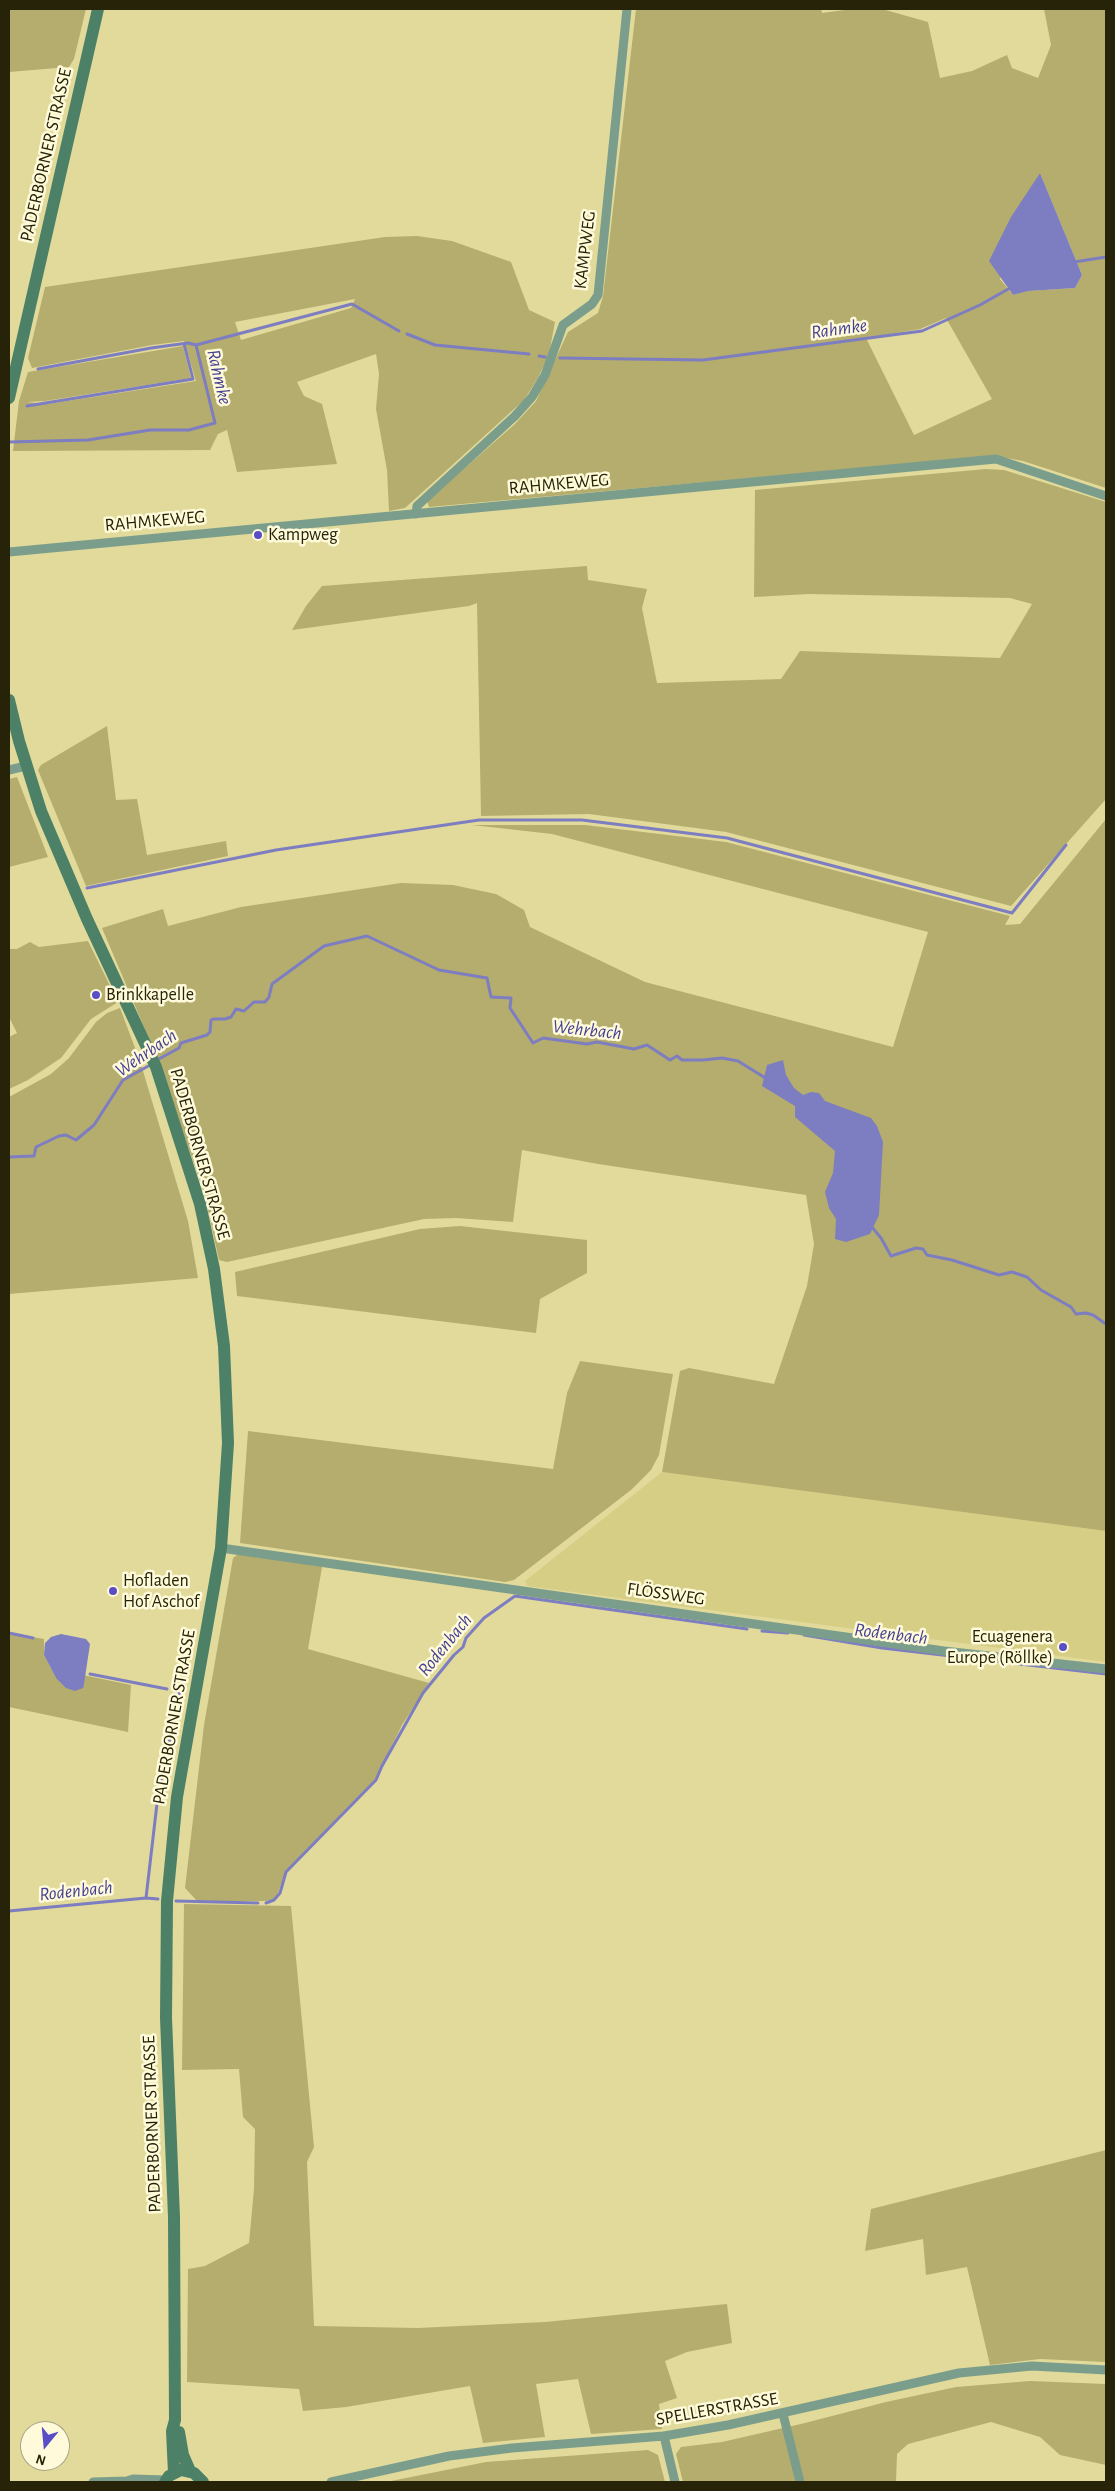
<!DOCTYPE html>
<html>
<head>
<meta charset="utf-8">
<style>
	body { margin:0 }
	#map { position:relative; width:1115px; height:2491px; overflow:hidden; background:#e2da9a; font-family:"Alegreya Sans",sans-serif }
	canvas { display:block }
	.frame { position:absolute; inset:0; border:10px solid #262308; pointer-events:none }
	.north { position:absolute; left:20px; top:2421px; width:50px; height:50px; box-sizing:border-box; background:#fefada; border:1px solid #a8a486; border-radius:50%; rotate:197deg; font-size:14px; font-weight:700; line-height:20px; text-align:center; color:#262308 }
	.north::after { content:''; display:block; margin:auto; width:18px; height:22px; background:#5a4ec6; clip-path:polygon(50% 0,100% 100%,50% 72%,0 100%) }
</style>
</head>
<body>
<div id="map">
<canvas width="1115" height="2491"></canvas>
<div class="frame"></div>
<div class="north">N</div>
</div>
<script>
const c = document.querySelector('canvas').getContext('2d');
c.lineJoin = 'round';
function fillPath(path, color) {
  c.fillStyle = color;
  c.fill(path, 'evenodd');
}
function poly(rows) {
  const path = new Path2D();
  for (const r of rows) {
    path.moveTo(r[0], r[1]);
    for (let i = 2; i < r.length; i += 2) path.lineTo(r[i], r[i + 1]);
  }
  return path;
}
function strokePath(path, color, width, dash) {
  c.strokeStyle = color;
  c.lineWidth = width;
  c.lineCap = dash ? 'butt' : 'round';
  c.setLineDash(dash || []);
  c.stroke(path);
}
function write(font, color, halo, rows, align = 'center') {
  c.font = font + ' "Alegreya Sans",sans-serif';
  c.lineWidth = 5;
  c.setLineDash([]);
  c.textBaseline = 'middle';
  c.strokeStyle = halo;
  c.fillStyle = color;
  for (const [text, x, y, turn = 0] of rows) {
    c.save();
    c.translate(x, y);
    c.rotate((+turn || 0) * Math.PI / 180);
    c.textAlign = isNaN(turn) ? turn : align;
    if (halo) c.strokeText(text, 0, 0);
    c.fillText(text, 0, 0);
    c.restore();
  }
}
const built = poly([
	[662,1472,1106,1531,1106,1662,527,1586,525,1581]
]);
const green = poly([
	[9,9,86,9,74,59,69,67,9,72],
	[636,9,821,9,822,13,852,9,882,9,928,22,940,78,972,71,1007,55,1012,68,1038,78,1051,45,1044,9,1106,9,1106,488,1023,461,996,456,429,507,427,501,515,424,536,401,568,332,598,313,603,296],
	[1040,173,1082,275,1075,288,1027,291,1013,295,1000,279],
	[946,318,992,399,914,435,866,338,920,329],
	[417,236,452,241,511,262,529,310,555,322,549,354,538,378,524,400,405,508,389,511,387,470,376,409,379,374,376,354,297,382,304,396,322,404,337,464,237,472,227,430,218,434,210,450,13,451,19,401,28,372,183,346,191,378,45,401,27,402,48,404,196,381,184,341,152,345,32,368,28,358,45,287,385,237],
	[355,299,351,308,241,340,235,322],
	[986,469,1004,470,1106,502,1106,799,1011,906,726,832,589,814,481,816,477,603,469,606,292,630,306,606,322,586,587,566,588,580,647,589,642,608,657,683,781,679,800,651,1000,658,1032,604,1010,598,809,594,754,597,755,490],
	[107,726,116,800,137,799,147,855,226,841,228,856,86,886,38,770,41,765],
	[17,777,48,857,9,867,9,779],
	[1106,819,1106,1531,662,1472,680,1371,689,1368,774,1384,807,1286,814,1244,806,1195,598,1164,522,1150,513,1222,456,1218,424,1219,227,1262,219,1260,204,1192,181,1127,155,1053,102,928,163,909,168,926,241,907,401,883,453,885,496,894,524,910,530,927,645,982,893,1047,928,932,552,834,472,825,585,825,726,842,1010,916,1005,925,1020,924],
	[88,941,118,1002,91,1019,61,1058,28,1080,9,1089,9,1037,17,1033,9,1017,9,949,17,949,30,942,39,947],
	[120,1008,140,1061,188,1221,198,1278,9,1294,9,1097,51,1074,69,1058,96,1022,107,1013],
	[460,1226,587,1240,587,1273,540,1299,536,1333,237,1296,235,1272,420,1229],
	[580,1361,673,1374,659,1455,651,1470,631,1490,514,1580,505,1582,240,1543,248,1431,553,1469,567,1393],
	[238,1554,320,1565,322,1567,308,1649,429,1683,402,1725,375,1780,285,1872,278,1893,274,1899,266,1901,197,1901,185,1888,204,1725,233,1558],
	[9,1633,44,1639,44,1655,56,1678,84,1683,83,1675,131,1685,128,1732,9,1707],
	[184,1904,291,1906,314,2147,307,2162,314,2326,418,2328,545,2322,727,2304,732,2343,687,2352,665,2361,677,2398,659,2404,662,2429,591,2434,578,2379,536,2384,545,2437,483,2443,470,2386,346,2407,303,2411,299,2389,187,2382,188,2269,205,2266,249,2243,254,2189,255,2129,243,2117,239,2069,182,2070],
	[1106,2150,1106,2362,1040,2359,990,2365,967,2267,926,2275,923,2239,865,2251,871,2209],
	[1030,2381,1106,2384,1106,2465,1060,2455,1040,2437,991,2422,908,2444,897,2454,896,2482,683,2482,676,2454,681,2447,722,2442,805,2423,886,2402,956,2387],
	[648,2450,658,2455,665,2482,386,2482,486,2462]
]);
const water = poly([
	[1040,173,1082,275,1075,288,1028,291,1013,295,989,261,1011,217],
	[783,1060,786,1075,794,1088,803,1095,811,1092,819,1093,825,1101,871,1118,877,1126,883,1142,879,1215,870,1234,846,1242,835,1239,836,1219,829,1208,825,1192,833,1173,835,1151,795,1117,795,1106,762,1086,767,1065],
	[61,1634,86,1639,90,1644,84,1684,83,1688,75,1691,66,1688,56,1678,44,1655,45,1643,51,1637]
]);
const stream = poly([
	[1074,262,1106,257],
	[407,334,435,345,529,354],
	[539,356,545,357],
	[560,358,703,360,922,331,980,305,1010,288],
	[38,369,151,348,188,343,196,345],
	[27,406,193,379,184,344],
	[9,442,88,440,150,430,189,430,215,423,196,345,352,304,399,331],
	[87,888,276,850,479,820,582,820,727,838,1012,913,1066,845],
	[157,1060,179,1048,181,1043,207,1035,210,1032,211,1020,213,1019,225,1019,231,1017,236,1009,244,1011,254,1002,265,1002,269,997,272,984,324,946,367,936,439,970,487,978,491,997,511,998,510,1008,533,1043,543,1038,587,1044,597,1042,634,1049,647,1045,670,1060,677,1056,682,1060,703,1060,722,1058,738,1061,767,1079],
	[9,1157,34,1156,36,1147,59,1136,66,1135,76,1140,94,1125,123,1080,152,1064],
	[871,1226,881,1238,891,1256,916,1248,923,1249,927,1255,952,1260,999,1275,1012,1272,1027,1277,1041,1290,1071,1307,1076,1314,1086,1313,1093,1315,1106,1324],
	[762,1631,788,1633],
	[9,1633,33,1638],
	[804,1635,882,1648,1106,1674],
	[90,1674,167,1689],
	[146,1898,158,1795,180,1692,175,1691],
	[176,1901,258,1903],
	[266,1903,274,1900,280,1893,286,1872,376,1780,382,1766,423,1693,454,1655,463,1647,466,1638,484,1618,515,1596,747,1629],
	[9,1911,146,1898,158,1899]
]);
const minor = poly([
	[416,514,417,506,515,416,532,397,545,375,563,325,592,304,598,295,627,9],
	[9,552,996,459,1106,496],
	[9,770,26,766],
	[221,1548,944,1651,1106,1669],
	[783,2414,800,2482],
	[664,2436,675,2482],
	[93,2482,127,2481,133,2479,166,2480],
	[331,2482,449,2456,512,2448,664,2436,728,2425,959,2373,1032,2366,1106,2370]
]);
const secondary = poly([
	[9,398,98,9],
	[9,700,19,741,41,811,87,919,156,1067,200,1204,214,1269,224,1346,228,1443,221,1548,177,1797,167,1901,166,2018,174,2217,175,2420,172,2431,174,2473],
	[179,2432,183,2455,190,2471],
	[165,2482,169,2476,181,2470,194,2473,203,2482]
]);
const markers = [
	[258,535,5,"#5a4ec6"],
	[96,995,5,"#5a4ec6"],
	[113,1591,5,"#5a4ec6"],
	[1063,1647,5,"#5a4ec6"]
];
const streetNames = [
	["PADERBORNER STRASSE",46,155,-77],
	["KAMPWEG",585,250,-83],
	["RAHMKEWEG",559,484,-5],
	["RAHMKEWEG",155,521,-5],
	["PADERBORNER STRASSE",200,1154,74],
	["FLÖSSWEG",666,1594,8],
	["PADERBORNER STRASSE",174,1717,-80],
	["PADERBORNER STRASSE",152,2124,-92],
	["SPELLERSTRASSE",717,2409,-10]
];
const poiNames = [
	["Kampweg",268,535],
	["Brinkkapelle",106,995],
	["Hofladen",123,1581],
	["Hof Aschof",123,1602],
	["Ecuagenera",1053,1637,"right"],
	["Europe (Röllke)",1053,1658,"right"]
];
const waterNames = [
	["Rahmke",839,329,-8],
	["Rahmke",219,377,77],
	["Wehrbach",587,1030,6],
	["Wehrbach",146,1053,-34],
	["Rodenbach",891,1634,7],
	["Rodenbach",445,1645,-51],
	["Rodenbach",76,1891,-6]
];
fillPath(built, '#d6ce85');
fillPath(green, '#b5ad6d');
fillPath(water, '#7d7dc1');
strokePath(stream, '#7d7dc1', 3);
strokePath(minor, '#7b9e8c', 9);
strokePath(secondary, '#4c8168', 12);
for (const [x, y, r, color] of markers) {
  const dot = new Path2D();
  dot.arc(x, y, r, 0, 2 * Math.PI);
  c.fillStyle = color;
  c.fill(dot);
  strokePath(dot, '#fefada', 2);
}
write('18px', '#262308', '#fefada', streetNames);
write('18px', '#262308', '#fefada', poiNames, 'left');
write('italic 19px', '#453f92', '#fefada', waterNames);
</script>
</body>
</html>
